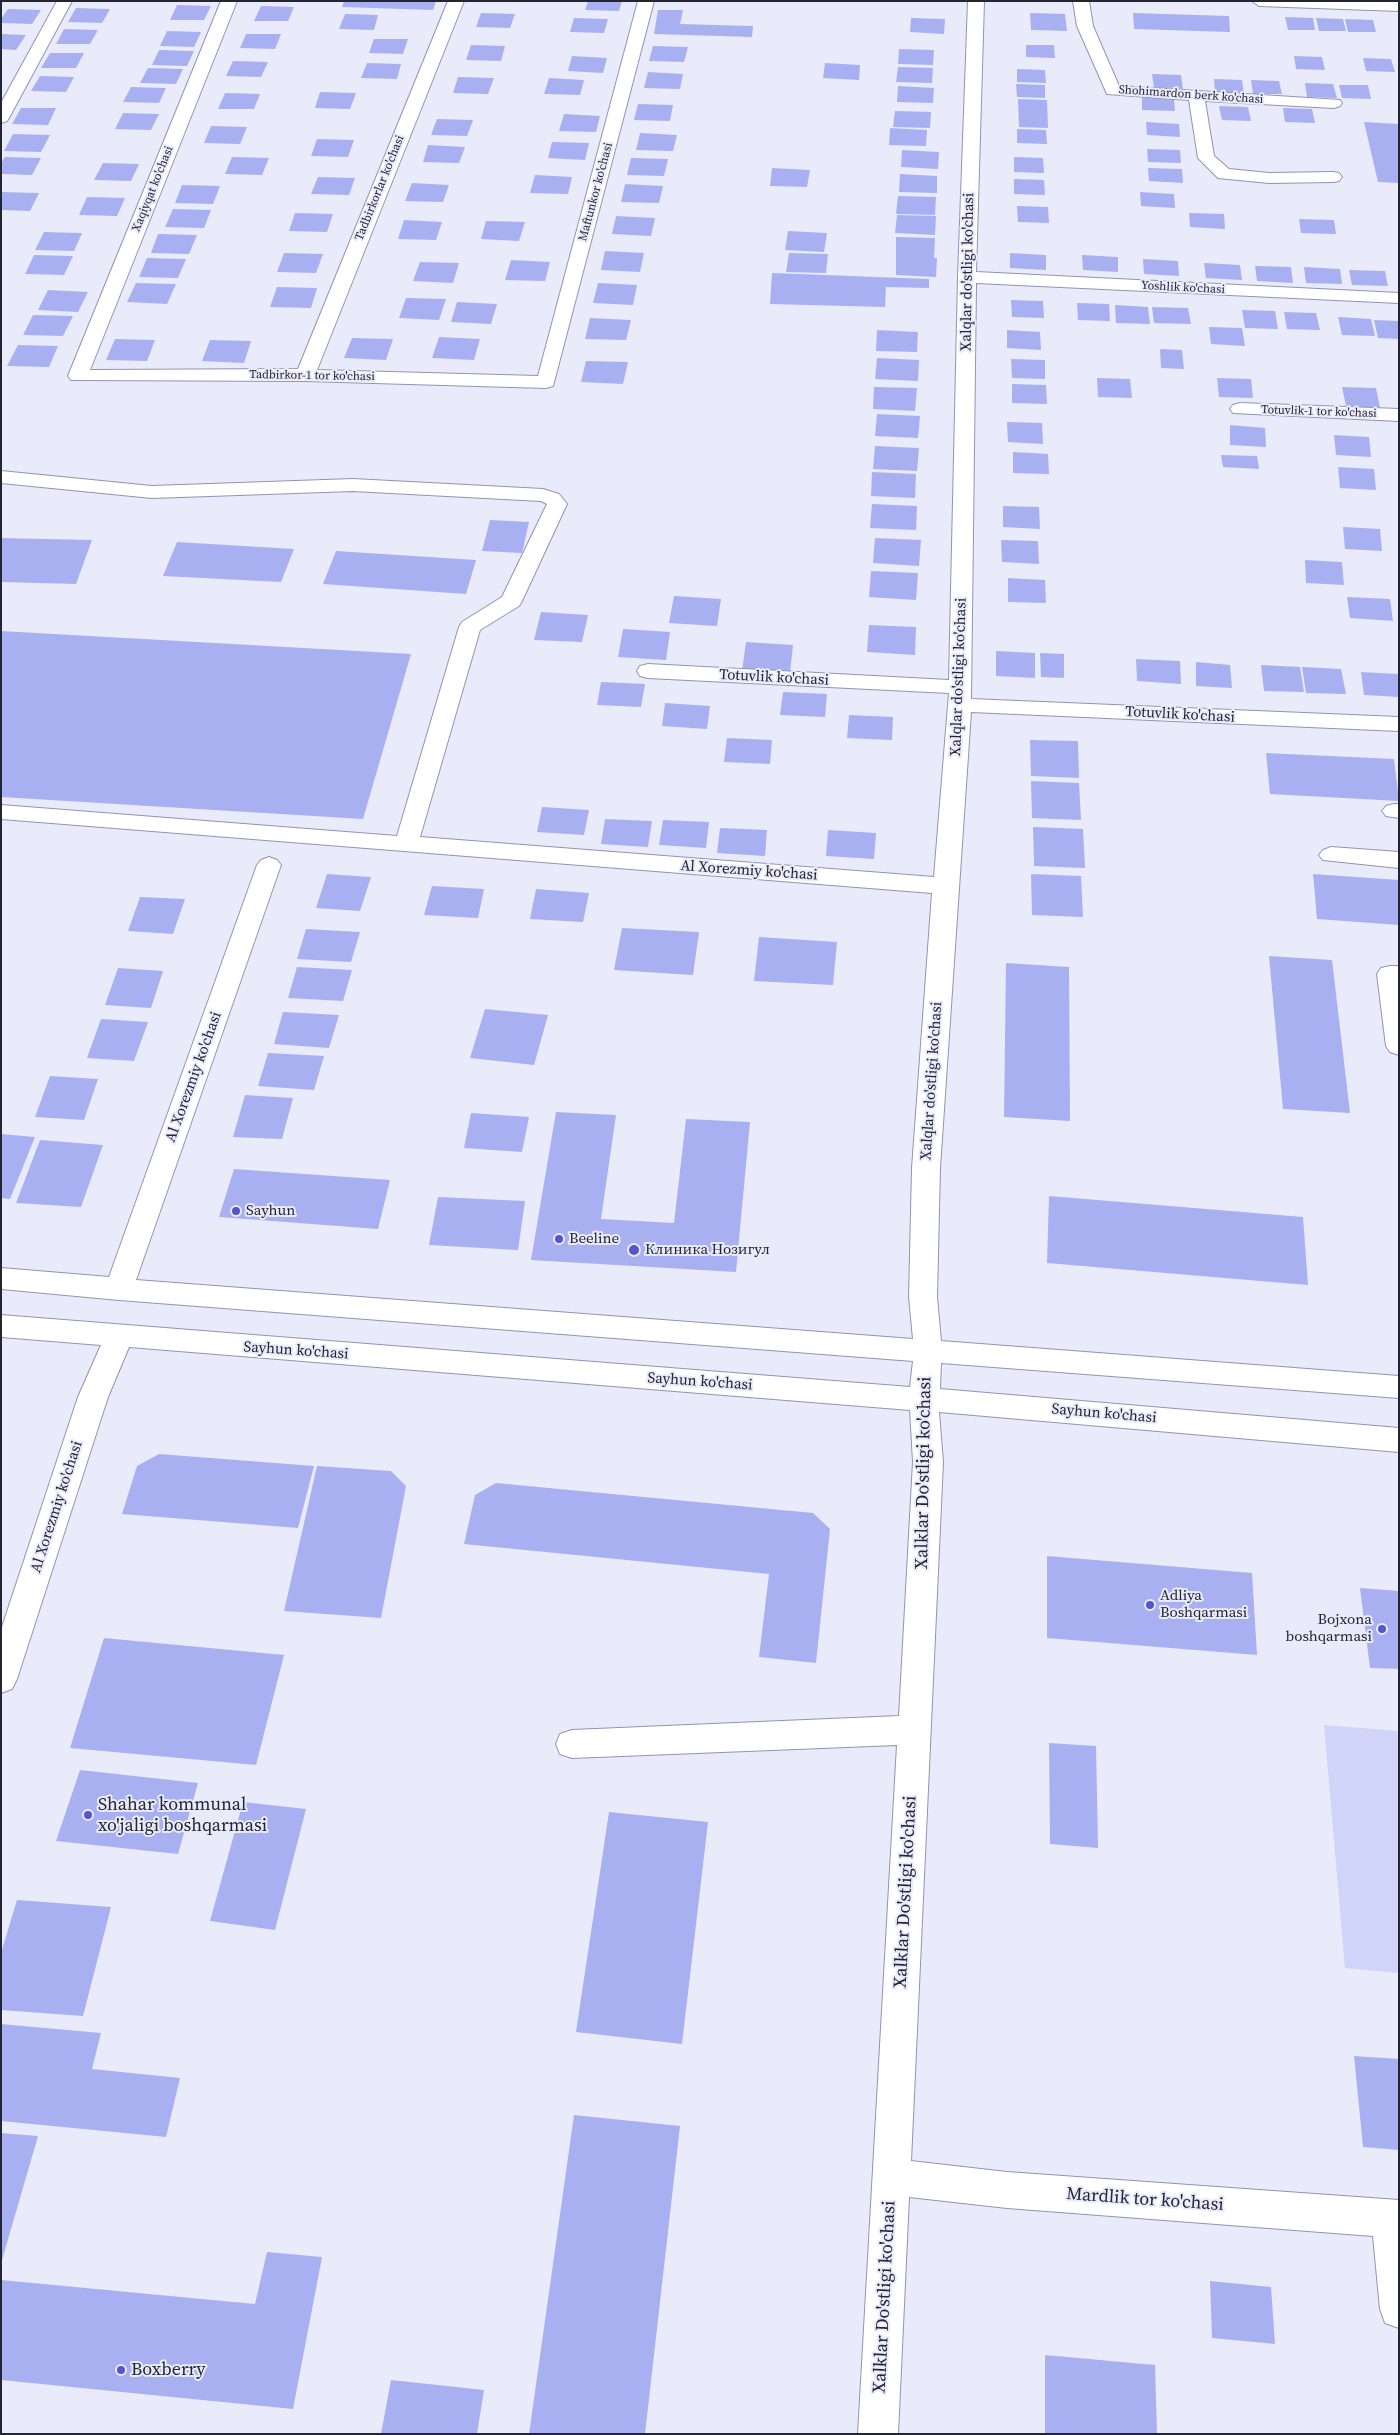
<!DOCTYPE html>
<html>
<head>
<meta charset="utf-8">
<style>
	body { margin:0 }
	#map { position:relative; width:1400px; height:2435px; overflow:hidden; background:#e9ebfa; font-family:"Source Serif 4",serif }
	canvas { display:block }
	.frame { position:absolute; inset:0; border:2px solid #242532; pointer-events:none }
</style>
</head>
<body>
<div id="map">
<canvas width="1400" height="2435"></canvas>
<div class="frame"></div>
</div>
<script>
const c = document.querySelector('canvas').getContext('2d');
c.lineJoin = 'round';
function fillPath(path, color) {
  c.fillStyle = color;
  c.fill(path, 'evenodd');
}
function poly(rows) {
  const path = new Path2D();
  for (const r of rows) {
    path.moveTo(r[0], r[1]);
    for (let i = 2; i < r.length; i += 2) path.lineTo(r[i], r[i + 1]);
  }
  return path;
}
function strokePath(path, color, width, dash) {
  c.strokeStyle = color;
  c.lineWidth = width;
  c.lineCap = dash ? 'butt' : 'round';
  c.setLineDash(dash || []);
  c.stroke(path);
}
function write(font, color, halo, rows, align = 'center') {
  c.font = font + ' "Source Serif 4",serif';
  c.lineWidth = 4;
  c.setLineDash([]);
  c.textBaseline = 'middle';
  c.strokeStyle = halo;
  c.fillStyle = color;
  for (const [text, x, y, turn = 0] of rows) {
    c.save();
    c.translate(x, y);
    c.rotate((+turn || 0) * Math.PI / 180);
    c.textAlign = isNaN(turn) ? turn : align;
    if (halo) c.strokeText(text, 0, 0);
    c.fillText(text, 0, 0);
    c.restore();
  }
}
const green = poly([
	[1324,1725,1399,1731,1399,1973,1345,1968]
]);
const building = poly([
	[344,1,436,1,433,10,342,7],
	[588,1,622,1,619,11,585,10],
	[177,5,211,6,204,20,170,20],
	[261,6,294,7,288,21,254,21],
	[76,8,110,9,102,23,68,22],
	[8,9,41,10,32,24,1,23,1,19],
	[658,10,683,10,680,24,753,26,752,37,654,34],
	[481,13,515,14,510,28,476,27],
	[1030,13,1065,14,1067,31,1031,30],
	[1133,13,1229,16,1230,32,1134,29],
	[345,14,378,15,374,30,339,29],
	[1285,17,1313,18,1315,30,1288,30],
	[574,18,608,19,604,33,570,32],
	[911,18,945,19,944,34,910,32],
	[1316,18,1343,19,1346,31,1319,31],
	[1345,19,1373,20,1376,32,1348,32],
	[64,29,98,30,90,44,56,44],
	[167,31,201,32,194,47,160,46],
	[1,34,26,35,16,50,1,49],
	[246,34,281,34,275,49,240,48],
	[374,39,408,39,403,54,369,53],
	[471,45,505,46,501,61,466,60],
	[1026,45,1054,45,1055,58,1026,57],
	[653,46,688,47,684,62,649,61],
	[899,49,934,50,933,65,898,64],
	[159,50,194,51,187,66,152,65],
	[50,53,84,53,76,68,41,68],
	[572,56,607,58,603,73,568,71],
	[1294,56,1322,57,1325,70,1296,69],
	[1363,58,1391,59,1395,72,1366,71],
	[233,61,268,62,261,77,226,76],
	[367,63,401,64,397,79,361,78],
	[825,63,860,65,859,80,823,78],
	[898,67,933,68,932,83,896,82],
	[148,68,183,69,176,84,140,83],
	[1017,69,1045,70,1046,83,1017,82],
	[648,72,683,74,680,89,644,88],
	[1152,74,1181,75,1183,89,1154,88],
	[40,76,74,77,66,92,31,91],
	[458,77,494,78,488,94,453,93],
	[549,78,584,80,580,95,544,94],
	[1214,79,1242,80,1244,94,1215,93],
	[1251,80,1279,81,1282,94,1253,94],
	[1305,83,1333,84,1337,98,1307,97],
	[1016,84,1045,85,1045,98,1017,97],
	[1339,85,1368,85,1371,99,1342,98],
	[898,86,934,88,933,103,897,102],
	[131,87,166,88,159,103,123,102],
	[320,92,356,93,350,109,315,108],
	[225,93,260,94,254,109,218,109],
	[1142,97,1174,98,1175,111,1142,110],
	[1018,99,1047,100,1048,128,1019,127],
	[638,104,673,105,670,121,634,120],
	[1219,106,1248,107,1251,121,1222,120],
	[21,108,56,108,48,125,12,124],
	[1283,108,1312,109,1315,123,1285,122],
	[895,111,931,112,930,128,893,127],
	[123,113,159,114,151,130,115,129],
	[564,114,600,116,596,132,559,131],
	[437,119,473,120,467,136,431,135],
	[1146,122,1179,124,1180,137,1147,135],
	[1364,122,1399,124,1399,183,1378,182],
	[211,126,247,127,240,144,204,143],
	[890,128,927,130,926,146,889,145],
	[1017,129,1046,130,1047,144,1017,143],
	[640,133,677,135,673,151,636,150],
	[13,134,50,135,41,152,4,151],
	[317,139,354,140,348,157,311,156],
	[552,142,589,143,585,160,548,158],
	[428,145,465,147,459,163,423,162],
	[1147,149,1180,150,1181,163,1148,162],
	[902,150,939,152,938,169,901,167],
	[5,157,41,158,32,175,1,174,1,163],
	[232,157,269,158,262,175,225,174],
	[1014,157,1043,158,1044,173,1014,172],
	[631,158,668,159,664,176,627,175],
	[103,163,139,164,131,181,94,180],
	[772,168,810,170,807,187,770,186],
	[1148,168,1182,169,1183,183,1149,181],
	[900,174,937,176,937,193,899,192],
	[535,175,572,177,568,194,530,193],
	[318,177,355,178,349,195,311,194],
	[1014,179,1044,180,1045,195,1014,194],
	[412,183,449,185,443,202,405,201],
	[625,184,663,186,659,203,621,202],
	[182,185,220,186,213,204,175,203],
	[1,192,39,193,30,211,1,210],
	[1140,192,1174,194,1175,208,1141,206],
	[898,196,936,197,935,215,896,214],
	[87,197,125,198,117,216,79,215],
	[1017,206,1048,207,1049,223,1018,222],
	[173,209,211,210,204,228,165,227],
	[295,213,333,214,327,232,289,231],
	[1189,213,1224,214,1225,229,1190,227],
	[897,215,936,216,935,235,895,233],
	[616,216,655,218,651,236,612,234],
	[1299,219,1334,220,1336,234,1301,233],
	[404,220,442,222,436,240,398,239],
	[486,221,525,222,519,241,481,239],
	[788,231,827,233,824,252,785,250],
	[44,232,82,233,74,251,35,250],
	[158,234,197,235,189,254,151,253],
	[896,237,935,238,934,258,937,258,936,277,896,275],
	[605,251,644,253,640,272,601,270],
	[284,253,323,254,316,273,277,272],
	[789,253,828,254,826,273,786,272],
	[1010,253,1046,255,1046,270,1010,268],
	[34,255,73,256,64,275,25,274],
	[1082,255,1118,257,1118,272,1083,270],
	[147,258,186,259,178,278,139,277],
	[1143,259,1178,261,1179,276,1144,274],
	[511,260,550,262,545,281,505,280],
	[420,262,459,263,453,283,413,281],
	[1204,263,1240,265,1242,280,1206,278],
	[1255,266,1291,267,1293,283,1257,281],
	[1304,267,1340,269,1342,284,1306,283],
	[1349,270,1385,271,1388,286,1352,285],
	[772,273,929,279,929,288,886,287,885,307,770,304],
	[136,283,176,284,167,304,127,302],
	[598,283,637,285,633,305,593,303],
	[277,287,317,288,311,308,270,307],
	[48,290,88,292,78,312,38,310],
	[406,298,446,299,439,320,399,318],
	[1011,300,1043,301,1044,318,1012,317],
	[457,302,497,304,491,324,451,322],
	[1077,303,1109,304,1110,321,1078,320],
	[1115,305,1148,307,1150,324,1116,323],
	[1152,307,1188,308,1191,324,1154,323],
	[1242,310,1275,311,1278,329,1245,328],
	[1284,312,1316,313,1320,330,1287,329],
	[33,315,73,316,63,336,23,335],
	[1338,317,1371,319,1375,336,1342,335],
	[590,318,631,320,626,340,585,339],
	[1374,320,1399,321,1399,339,1378,338],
	[1209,327,1242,328,1245,346,1211,344],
	[877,330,918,332,917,352,876,351],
	[1007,330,1040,332,1041,350,1007,348],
	[439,337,480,339,474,360,432,358],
	[352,338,393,339,386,360,344,358],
	[115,339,155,340,147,361,106,360],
	[210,340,251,341,244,363,202,361],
	[18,345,58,346,49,367,7,366],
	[1160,349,1182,350,1184,369,1161,368],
	[877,358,919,360,918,381,875,379],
	[1011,359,1045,360,1045,379,1012,378],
	[586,361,628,362,623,384,581,382],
	[1097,378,1130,379,1132,398,1098,397],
	[1217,378,1251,379,1253,398,1219,397],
	[1012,384,1046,385,1047,404,1012,403],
	[874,387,917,388,915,411,873,409],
	[1342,387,1376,388,1380,408,1346,406],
	[877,414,920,416,918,438,875,436],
	[1007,422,1042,423,1043,444,1008,442],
	[1230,425,1265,428,1266,447,1230,445],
	[1334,435,1369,437,1371,457,1336,455],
	[875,446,919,448,917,471,873,469],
	[1013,452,1048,454,1049,474,1013,473],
	[1221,455,1257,456,1259,469,1223,467],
	[1338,467,1374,469,1376,490,1340,488],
	[872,472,916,474,915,498,871,496],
	[872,504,917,506,916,530,870,528],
	[1003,506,1039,507,1040,529,1003,527],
	[490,520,529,522,522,553,482,551],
	[1343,527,1380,529,1382,551,1345,549],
	[1,538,92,540,76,584,1,582],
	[875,538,921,540,919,566,873,563],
	[1001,540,1038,541,1039,564,1002,562],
	[177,542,294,549,281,582,163,576],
	[336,551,476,560,466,594,323,584],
	[1305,560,1342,562,1344,585,1306,583],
	[871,571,918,573,916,600,869,597],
	[1008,578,1045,580,1046,603,1008,602],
	[674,596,721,599,717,626,669,623],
	[1347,597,1390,599,1393,621,1350,618],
	[541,612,588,615,582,642,534,640],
	[869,625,916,627,915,655,867,652],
	[623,629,670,632,666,660,618,657],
	[1,631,411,654,363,819,1,797],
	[746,642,793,645,790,673,742,671],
	[996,651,1035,653,1035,678,996,676],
	[1040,653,1064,654,1064,678,1041,677],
	[1136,659,1180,661,1181,684,1137,681],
	[1196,662,1230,665,1232,688,1196,686],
	[1261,665,1300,667,1304,692,1264,691],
	[1302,667,1341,669,1346,694,1306,693],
	[1361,672,1399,674,1399,697,1364,695],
	[601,682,645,684,641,707,597,705],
	[783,692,827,694,825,717,780,715],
	[665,703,710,706,707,729,662,726],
	[849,715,893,717,892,740,847,738],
	[727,738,772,740,770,764,724,762],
	[1030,740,1078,741,1079,778,1031,776],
	[1266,753,1394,759,1399,801,1270,794],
	[1031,781,1079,783,1081,820,1032,818],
	[542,807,589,810,584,835,537,832],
	[605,819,652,821,648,847,601,844],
	[663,820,709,822,706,848,659,845],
	[1033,827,1083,829,1085,868,1034,866],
	[720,828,767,830,765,856,717,853],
	[828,830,876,833,874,859,826,856],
	[327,874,371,877,360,911,316,908],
	[1031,874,1081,876,1083,917,1032,915],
	[1313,874,1399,880,1399,925,1317,919],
	[432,886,484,889,478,918,424,915],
	[536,889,589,893,583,922,530,919],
	[140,897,185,899,173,934,128,931],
	[622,928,699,932,693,975,614,970],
	[306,929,360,932,351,962,297,959],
	[759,937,837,942,833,985,754,981],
	[1269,956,1332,960,1350,1113,1283,1109],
	[1006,963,1069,967,1070,1121,1004,1117],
	[297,967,352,970,343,1001,288,998],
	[118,968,163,971,151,1008,105,1005],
	[485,1009,548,1015,534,1065,470,1058],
	[283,1012,339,1015,329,1048,274,1044],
	[101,1019,148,1022,134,1061,87,1058],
	[268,1053,324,1056,314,1090,258,1086],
	[50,1076,98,1079,84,1120,35,1117],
	[245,1095,293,1098,282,1139,233,1137],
	[556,1112,616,1115,601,1219,674,1223,686,1119,750,1122,736,1272,531,1260],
	[471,1113,529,1117,522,1152,464,1148],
	[1,1134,35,1137,10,1199,1,1198],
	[40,1140,103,1145,81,1207,16,1203],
	[234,1169,390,1180,378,1229,219,1217],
	[1049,1196,1303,1217,1308,1285,1047,1263],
	[438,1197,525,1201,518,1250,429,1245],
	[159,1454,314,1466,298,1528,122,1514,137,1466],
	[317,1466,391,1471,406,1486,381,1618,284,1611],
	[496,1483,813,1513,830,1529,816,1663,759,1657,769,1574,464,1544,475,1495],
	[1047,1556,1252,1573,1257,1655,1047,1638],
	[1360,1588,1399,1591,1399,1669,1370,1668],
	[104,1638,284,1655,256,1765,70,1748],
	[1049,1743,1096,1746,1098,1848,1050,1844],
	[80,1770,198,1783,178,1854,56,1841],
	[243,1802,306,1809,275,1930,210,1921],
	[609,1812,708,1822,682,2044,576,2032],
	[17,1900,111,1907,83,2016,1,2010,1,1953],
	[1,2024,101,2033,92,2069,180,2078,166,2137,1,2121],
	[1354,2056,1399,2059,1399,2150,1363,2147],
	[574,2115,680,2126,645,2434,529,2434],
	[1,2133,38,2136,2,2260,1,2260],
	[267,2252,322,2257,293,2409,1,2380,1,2280,255,2304],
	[1210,2281,1271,2287,1275,2344,1212,2338],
	[1045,2355,1155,2365,1157,2434,1045,2434],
	[391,2380,484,2390,477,2434,381,2434]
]);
const minor = poly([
	[57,1,72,1,9,118,7,121,1,123,1,103,57,1],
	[221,1,237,1,90,370,298,369,448,1,464,1,317,370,538,376,638,1,654,1,553,386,546,388,305,381,71,380,68,376,221,1],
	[968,1,984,1,976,272,1399,293,1399,303,976,283,971,699,1399,717,1399,731,971,712,940,1168,937,1297,941,1341,1399,1376,1399,1398,941,1363,940,1389,1399,1428,1399,1452,939,1412,943,1462,911,2161,1007,2172,1399,2200,1399,2328,1385,2323,1380,2309,1373,2236,1007,2208,909,2197,898,2434,858,2434,897,1745,572,1758,560,1754,556,1744,560,1734,572,1730,899,1716,913,1462,910,1410,129,1347,108,1397,17,1679,12,1689,1,1693,1,1630,78,1397,101,1345,1,1337,1,1315,910,1387,913,1361,119,1300,1,1289,1,1268,109,1277,257,865,261,860,269,857,277,860,281,865,136,1280,913,1339,909,1297,912,1168,932,893,1,819,1,805,397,836,459,627,462,622,502,597,547,504,541,501,353,491,152,498,1,483,1,471,152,486,353,479,543,489,559,494,567,504,522,601,519,606,480,630,420,837,934,877,949,693,648,678,640,676,637,671,640,666,648,664,949,680,958,277,968,1],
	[1073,1,1089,1,1093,26,1119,86,1340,100,1342,103,1340,106,1334,108,1205,101,1214,156,1229,169,1269,173,1333,172,1339,173,1342,177,1339,181,1333,182,1269,183,1218,178,1198,158,1189,100,1107,94,1077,26,1073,1],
	[1252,1,1399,1,1399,11,1259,6,1252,1],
	[1240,403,1399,409,1399,421,1233,413,1230,409,1233,405,1240,403],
	[1394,804,1399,804,1399,818,1386,816,1382,811,1386,806,1394,804],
	[1331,847,1399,852,1399,868,1323,860,1319,855,1323,850,1331,847],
	[1390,966,1399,966,1399,1055,1390,1052,1386,1046,1377,974,1381,968,1390,966]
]);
const markers = [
	[236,1211,5,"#5854cc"],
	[559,1239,5,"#5854cc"],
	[634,1250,6,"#5854cc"],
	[1150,1605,5,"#5854cc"],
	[1382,1629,5,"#5854cc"],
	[88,1815,5,"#5854cc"],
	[121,2370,5,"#5854cc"]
];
const farStreetnames = [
	["Shohimardon berk ko'chasi",1191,95,4],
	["Tadbirkorlar ko'chasi",380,188,-68],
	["Xaqiyqat ko'chasi",153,189,-68],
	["Maftunkor ko'chasi",596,192,-75],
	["Yoshlik ko'chasi",1183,288,3],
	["Tadbirkor-1 tor ko'chasi",312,376,1],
	["Totuvlik-1 tor ko'chasi",1319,412,2]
];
const streetNames = [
	["Xalqlar do'stligi ko'chasi",968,272,-89],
	["Xalqlar do'stligi ko'chasi",959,677,-88],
	["Totuvlik ko'chasi",774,678,3],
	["Totuvlik ko'chasi",1180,715,3],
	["Al Xorezmiy ko'chasi",749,871,4],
	["Al Xorezmiy ko'chasi",194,1077,-70],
	["Xalqlar do'stligi ko'chasi",932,1081,-86],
	["Sayhun ko'chasi",296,1351,4],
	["Sayhun ko'chasi",700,1382,4],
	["Sayhun ko'chasi",1104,1414,5],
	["Al Xorezmiy ko'chasi",57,1507,-72]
];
const poiNames = [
	["Sayhun",246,1211],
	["Beeline",569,1239],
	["Клиника Нозигул",645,1250],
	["Adliya",1160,1596],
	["Boshqarmasi",1160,1613],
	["Bojxona",1372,1620,"right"],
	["boshqarmasi",1372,1637,"right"]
];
const nearStreetnames = [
	["Xalklar Do'stligi ko'chasi",924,1473,-89],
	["Xalklar Do'stligi ko'chasi",906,1892,-87],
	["Mardlik tor ko'chasi",1145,2200,4],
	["Xalklar Do'stligi ko'chasi",885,2297,-87]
];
const nearPoinames = [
	["Shahar kommunal",98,1805],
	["xo'jaligi boshqarmasi",98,1826],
	["Boxberry",131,2370]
];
fillPath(green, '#cfd4f8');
fillPath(building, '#a9b0f2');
strokePath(minor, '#9094b4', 2);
fillPath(minor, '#fff');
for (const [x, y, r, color] of markers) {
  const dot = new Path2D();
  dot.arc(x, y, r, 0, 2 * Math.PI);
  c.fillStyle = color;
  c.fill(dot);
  strokePath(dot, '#e9ebfa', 2);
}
write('12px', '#242532', '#e9ebfa', farStreetnames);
write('15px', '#242532', '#e9ebfa', streetNames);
write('15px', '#242532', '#e9ebfa', poiNames, 'left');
write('18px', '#242532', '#e9ebfa', nearStreetnames);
write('18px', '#242532', '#e9ebfa', nearPoinames, 'left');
</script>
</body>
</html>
